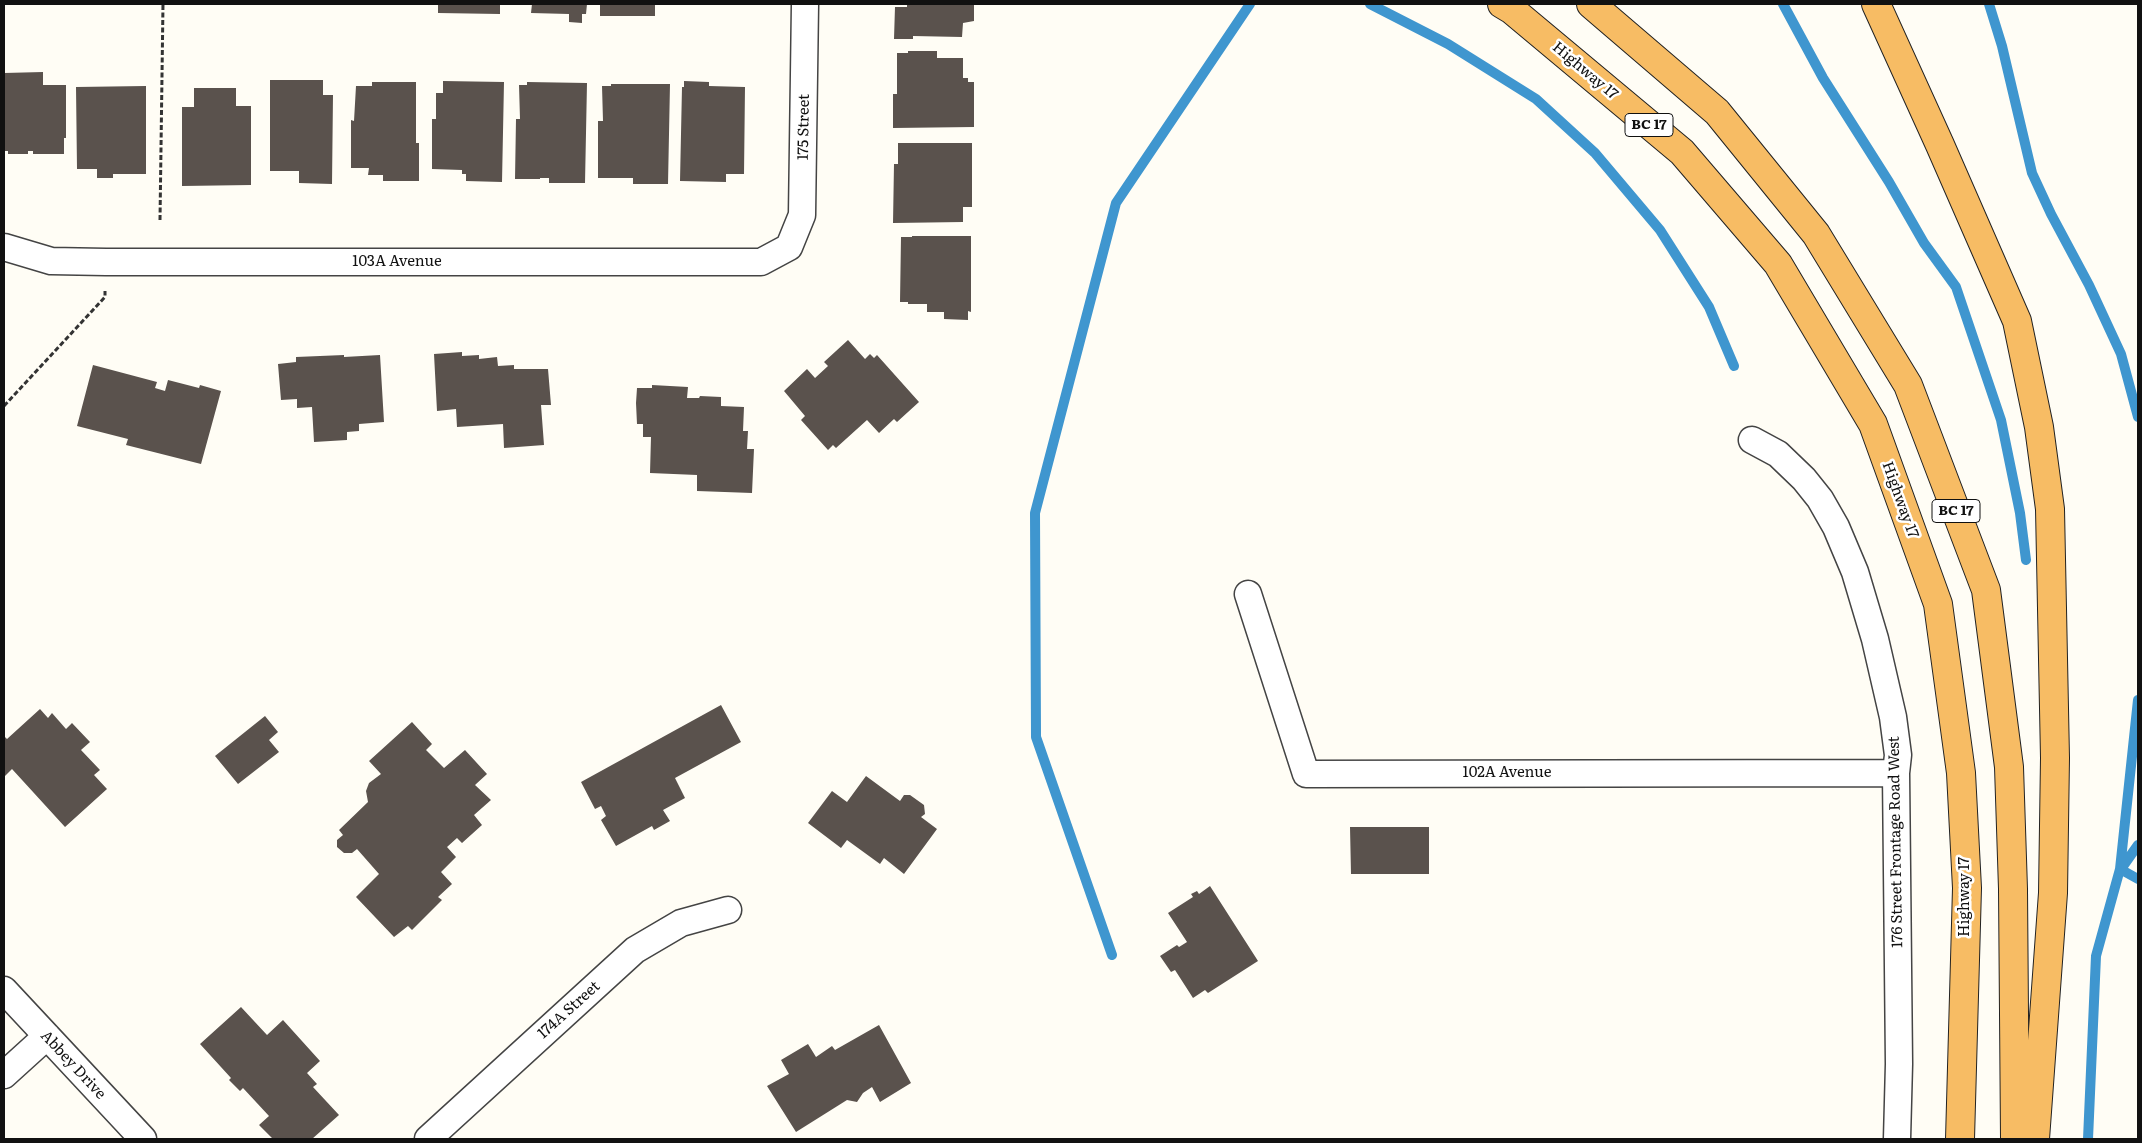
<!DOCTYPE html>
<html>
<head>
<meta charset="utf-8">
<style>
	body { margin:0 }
	#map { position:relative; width:2142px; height:1143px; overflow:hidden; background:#fffdf5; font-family:Literata,serif }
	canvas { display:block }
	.frame { position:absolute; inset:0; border:5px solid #111; pointer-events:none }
</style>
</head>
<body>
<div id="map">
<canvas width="2142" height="1143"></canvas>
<div class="frame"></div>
</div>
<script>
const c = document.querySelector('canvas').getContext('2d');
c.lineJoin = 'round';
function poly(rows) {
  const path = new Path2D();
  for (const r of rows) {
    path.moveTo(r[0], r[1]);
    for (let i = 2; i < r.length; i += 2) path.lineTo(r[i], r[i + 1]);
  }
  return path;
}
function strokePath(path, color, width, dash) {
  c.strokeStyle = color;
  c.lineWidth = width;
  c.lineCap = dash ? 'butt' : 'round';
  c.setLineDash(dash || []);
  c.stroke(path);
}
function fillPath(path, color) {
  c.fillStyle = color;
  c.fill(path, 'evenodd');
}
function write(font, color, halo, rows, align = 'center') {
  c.font = font + ' Literata,serif';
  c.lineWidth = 5;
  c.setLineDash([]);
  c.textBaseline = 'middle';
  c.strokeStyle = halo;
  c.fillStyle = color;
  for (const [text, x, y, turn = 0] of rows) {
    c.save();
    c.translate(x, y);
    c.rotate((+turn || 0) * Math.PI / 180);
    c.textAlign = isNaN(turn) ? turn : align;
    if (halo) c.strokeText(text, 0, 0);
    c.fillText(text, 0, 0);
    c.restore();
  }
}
const stream = poly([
	[1370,4,1448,44,1536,99,1595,153,1660,230,1709,307,1734,366],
	[1783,4,1823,78,1889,182,1924,243,1956,287,2001,420,2020,513,2026,560],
	[1989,4,2002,46,2032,173,2051,214,2089,285,2121,354,2138,417],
	[2120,869,2138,879],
	[2121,869,2138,845],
	[1112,955,1036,737,1035,513,1116,203,1250,4],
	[2088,1139,2096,956,2120,869,2138,700]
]);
const building = poly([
	[438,4,500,4,500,14,438,13],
	[532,4,587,4,586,14,582,14,582,23,569,22,569,14,531,13],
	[600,4,655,4,655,16,600,16],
	[907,4,974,4,974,21,963,23,962,37,913,36,913,39,894,39,895,7,907,7],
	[908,51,937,51,937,58,963,58,963,78,968,78,968,82,974,82,974,127,893,128,893,94,897,94,897,53,908,53],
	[43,72,43,85,66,85,66,138,64,138,64,154,33,154,33,151,28,151,28,154,8,154,8,151,4,151,4,73],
	[270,80,323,80,323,95,333,95,332,184,299,183,299,171,270,171],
	[443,81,504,82,502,182,466,181,466,174,462,174,462,170,432,169,432,119,436,119,436,93,443,93],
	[684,81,709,82,709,86,745,87,744,174,726,174,726,182,680,181,682,87,684,87],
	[372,82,416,82,416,143,419,143,419,181,383,181,383,175,368,175,369,168,351,168,351,120,354,121,356,86,372,86],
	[527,82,587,83,585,183,549,183,549,178,540,178,540,179,515,179,516,119,520,119,519,85,527,85],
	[611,84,670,84,668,184,633,184,633,178,598,178,598,121,603,121,602,86,611,86],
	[146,86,146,174,113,174,113,178,97,178,97,169,77,169,76,87],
	[194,88,236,88,236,106,251,106,251,185,182,186,182,107,194,107],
	[898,143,972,143,972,207,963,207,963,222,893,223,894,164,898,164],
	[912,236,971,236,971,312,968,311,968,320,944,319,944,312,927,312,927,304,908,304,908,302,900,302,901,237,912,237],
	[848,340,865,359,870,354,874,358,877,355,919,402,897,422,894,419,879,433,867,420,836,448,833,445,828,450,801,420,805,416,784,391,807,369,815,378,828,366,824,362],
	[462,352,462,356,479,355,479,359,497,357,498,366,514,365,514,369,548,369,551,405,541,405,544,445,504,448,503,424,457,427,456,409,437,411,434,354],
	[344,355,344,357,380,355,384,422,359,424,359,431,347,432,347,440,314,442,312,407,297,408,297,399,281,400,278,364,296,362,296,357],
	[93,365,157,382,155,388,165,391,168,380,199,388,200,385,221,391,201,464,126,445,128,439,77,426],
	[652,385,688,387,687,398,699,398,700,396,721,397,721,406,744,407,743,431,748,431,747,449,754,449,752,493,697,491,697,475,650,473,651,437,643,437,643,424,637,424,636,403,637,388,652,388],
	[721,705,741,742,675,778,685,798,663,810,670,821,654,830,652,826,616,846,601,820,606,816,601,806,595,809,581,782],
	[40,709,48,718,52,713,66,729,72,723,90,742,81,750,100,770,94,775,107,789,65,827,12,769,4,777,4,736,7,739],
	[265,716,278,732,269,740,279,752,238,784,215,756],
	[412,722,432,744,426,750,444,768,465,750,487,774,475,785,491,800,474,815,482,825,462,843,457,838,447,847,456,857,441,872,452,884,438,897,442,900,412,930,408,926,394,937,356,897,379,874,357,849,352,853,344,853,337,847,337,840,343,835,339,830,368,802,366,791,369,783,381,774,369,761],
	[866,776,900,801,904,795,910,795,924,805,925,814,921,817,937,829,904,874,884,858,880,864,847,840,841,848,808,823,832,791,847,802],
	[1350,827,1429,827,1429,874,1351,874],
	[1210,886,1258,961,1208,993,1205,990,1193,998,1175,970,1171,972,1160,956,1177,945,1179,947,1187,942,1168,913,1193,897,1191,894,1197,891,1199,894],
	[241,1007,267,1035,283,1020,320,1061,307,1073,317,1084,313,1087,339,1115,312,1139,273,1139,259,1125,269,1116,243,1088,240,1091,229,1080,231,1078,200,1044],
	[879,1025,911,1083,880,1102,872,1087,863,1093,857,1102,847,1100,796,1132,767,1086,789,1074,781,1060,808,1044,816,1057,832,1046,835,1050]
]);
const path = poly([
	[160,220,163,4],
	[4,406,105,297,105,291]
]);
const minor = poly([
	[4,247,51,261,106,262,761,262,789,247,802,215,805,4],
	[1752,440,1778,454,1804,479,1820,499,1836,527,1855,572,1875,639,1893,717,1898,755,1896,773,1899,1064,1897,1139],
	[1248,594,1306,774,1896,773],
	[4,990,143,1139],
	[4,1075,47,1036],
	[428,1139,635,950,681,923,728,910]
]);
const trunk = poly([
	[1502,4,1512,10,1682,152,1778,264,1873,424,1938,604,1961,773,1967,888,1960,1139],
	[1591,4,1717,112,1816,234,1908,385,1986,590,2009,767,2013,889,2015,1139],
	[1876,4,1940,145,2017,321,2039,427,2050,509,2055,758,2053,893,2035,1139]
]);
const shields = [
	[1649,125,48],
	[1956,511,48]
];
const shieldNames = [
	["BC 17",1649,125],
	["BC 17",1956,511]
];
const streetNames = [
	["Highway 17",1585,71,40],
	["175 Street",804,127,-89],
	["103A Avenue",397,262],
	["Highway 17",1900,500,70],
	["102A Avenue",1507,773],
	["176 Street Frontage Road West",1896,842,-91],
	["Highway 17",1965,897,-90],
	["174A Street",569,1010,-42],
	["Abbey Drive",73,1065,47]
];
strokePath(stream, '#3f96cf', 10);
fillPath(building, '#5a524d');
strokePath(minor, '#444', 29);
strokePath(trunk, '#222', 30);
strokePath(path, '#333', 3, [5, 2.5]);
strokePath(minor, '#fff', 26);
strokePath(trunk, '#f7bc64', 28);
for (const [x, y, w] of shields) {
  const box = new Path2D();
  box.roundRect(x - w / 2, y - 11.5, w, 23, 4);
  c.fillStyle = '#fff';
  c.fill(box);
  strokePath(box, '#111', 1);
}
write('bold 14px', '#111', null, shieldNames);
write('15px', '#111', '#fff', streetNames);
</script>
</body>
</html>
